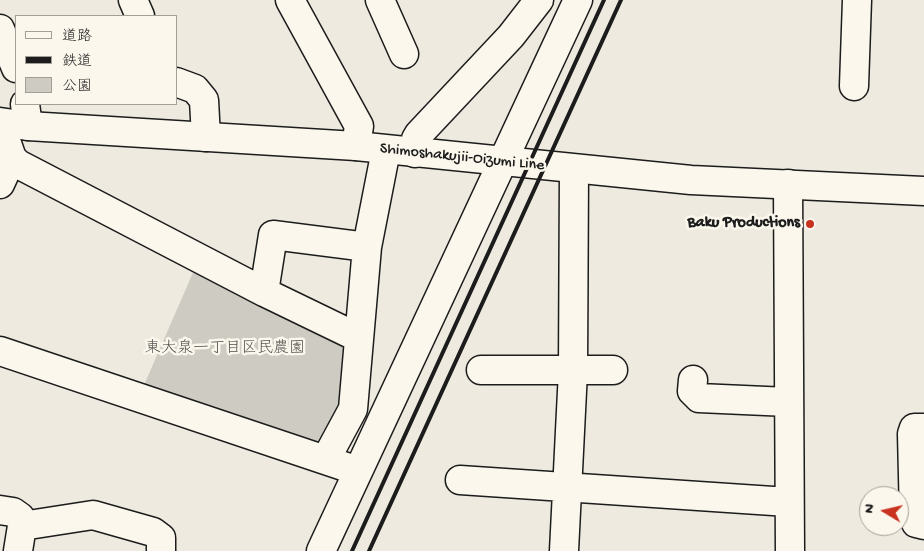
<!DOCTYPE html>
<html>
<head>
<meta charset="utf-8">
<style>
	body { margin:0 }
	#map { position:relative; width:924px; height:551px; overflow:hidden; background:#eeeadf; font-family:"Gochi Hand","Klee One",sans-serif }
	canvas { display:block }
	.legend { position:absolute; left:15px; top:15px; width:162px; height:90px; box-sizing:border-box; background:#fbf7ec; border:1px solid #a29f99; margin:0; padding:6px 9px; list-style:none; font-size:15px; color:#1c1c1c }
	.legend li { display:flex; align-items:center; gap:10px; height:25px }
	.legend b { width:25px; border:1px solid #a29f99 }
	.north { position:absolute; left:859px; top:486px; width:50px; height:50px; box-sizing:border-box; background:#fbf7ec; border:1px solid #a29f99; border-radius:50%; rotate:279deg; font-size:14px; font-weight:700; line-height:20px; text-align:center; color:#1c1c1c }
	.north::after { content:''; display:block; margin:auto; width:18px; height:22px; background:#c8321e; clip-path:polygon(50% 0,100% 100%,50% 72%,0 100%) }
</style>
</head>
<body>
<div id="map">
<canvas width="924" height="551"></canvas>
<ul class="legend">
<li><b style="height:6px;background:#fbf7ec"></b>道路</li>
<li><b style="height:6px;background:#1c1c1c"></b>鉄道</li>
<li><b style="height:14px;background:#ceccc2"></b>公園</li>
</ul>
<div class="north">N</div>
</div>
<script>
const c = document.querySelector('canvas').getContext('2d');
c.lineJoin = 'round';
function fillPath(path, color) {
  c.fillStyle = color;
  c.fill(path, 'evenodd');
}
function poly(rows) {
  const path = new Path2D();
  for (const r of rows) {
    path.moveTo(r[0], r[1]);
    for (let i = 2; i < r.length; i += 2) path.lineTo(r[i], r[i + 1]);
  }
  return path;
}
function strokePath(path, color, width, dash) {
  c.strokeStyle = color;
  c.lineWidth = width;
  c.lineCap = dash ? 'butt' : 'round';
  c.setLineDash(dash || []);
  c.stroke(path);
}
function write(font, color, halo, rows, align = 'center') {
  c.font = font + ' "Gochi Hand","Klee One",sans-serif';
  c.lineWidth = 5;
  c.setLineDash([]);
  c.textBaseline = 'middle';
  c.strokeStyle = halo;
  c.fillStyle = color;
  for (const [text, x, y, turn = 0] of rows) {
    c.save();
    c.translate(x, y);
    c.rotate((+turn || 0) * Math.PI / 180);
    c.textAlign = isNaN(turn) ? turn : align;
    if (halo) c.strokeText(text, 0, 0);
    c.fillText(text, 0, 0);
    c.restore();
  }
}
const green = poly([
	[195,268,346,345,344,403,325,441,317,443,144,385]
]);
const minor = poly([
	[133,0,140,16],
	[290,0,359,126,356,146],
	[380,0,404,54],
	[0,29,16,68],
	[176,82,195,89,204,100,206,137],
	[854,86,857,0],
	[25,104,28,126],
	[0,123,12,158,18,164,264,292,359,338],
	[415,153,416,139,419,134,511,36,539,0],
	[0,184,12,158],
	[788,184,790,551],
	[264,292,273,235,367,247],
	[0,351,358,471],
	[481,370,613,370],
	[693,380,692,391,699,398,788,402],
	[924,428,914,428,912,434,914,518,916,523,924,525],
	[326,459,353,409,367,247,386,150],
	[460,480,788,502],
	[0,510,13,512,20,517,22,526,18,551],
	[22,526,93,515,153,532,161,538,161,551],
	[321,551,578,0],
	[564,551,573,371,574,169]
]);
const major = poly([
	[0,122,28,126,356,146,691,180,924,191]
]);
const rail = poly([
	[352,551,604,0],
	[369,551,621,0]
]);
const markers = [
	[810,224,5,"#c8321e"]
];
const streetNames = [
	["Shimoshakujii-Oizumi Line",462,158,6]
];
const poiNames = [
	["Baku Productions",800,224]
];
const parkNames = [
	["東大泉一丁目区民農園",225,350]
];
fillPath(green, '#ceccc2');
strokePath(minor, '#1c1c1c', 31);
strokePath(major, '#1c1c1c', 31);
strokePath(minor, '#fbf7ec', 28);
strokePath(major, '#fbf7ec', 28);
strokePath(rail, '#1c1c1c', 4);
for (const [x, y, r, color] of markers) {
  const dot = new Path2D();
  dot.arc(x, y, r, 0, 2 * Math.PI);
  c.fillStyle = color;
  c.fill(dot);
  strokePath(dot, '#fbf7ec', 2);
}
write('16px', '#1c1c1c', '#fbf7ec', streetNames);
write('bold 16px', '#1c1c1c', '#fbf7ec', poiNames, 'right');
write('16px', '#51514e', '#fbf7ec', parkNames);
</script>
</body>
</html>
